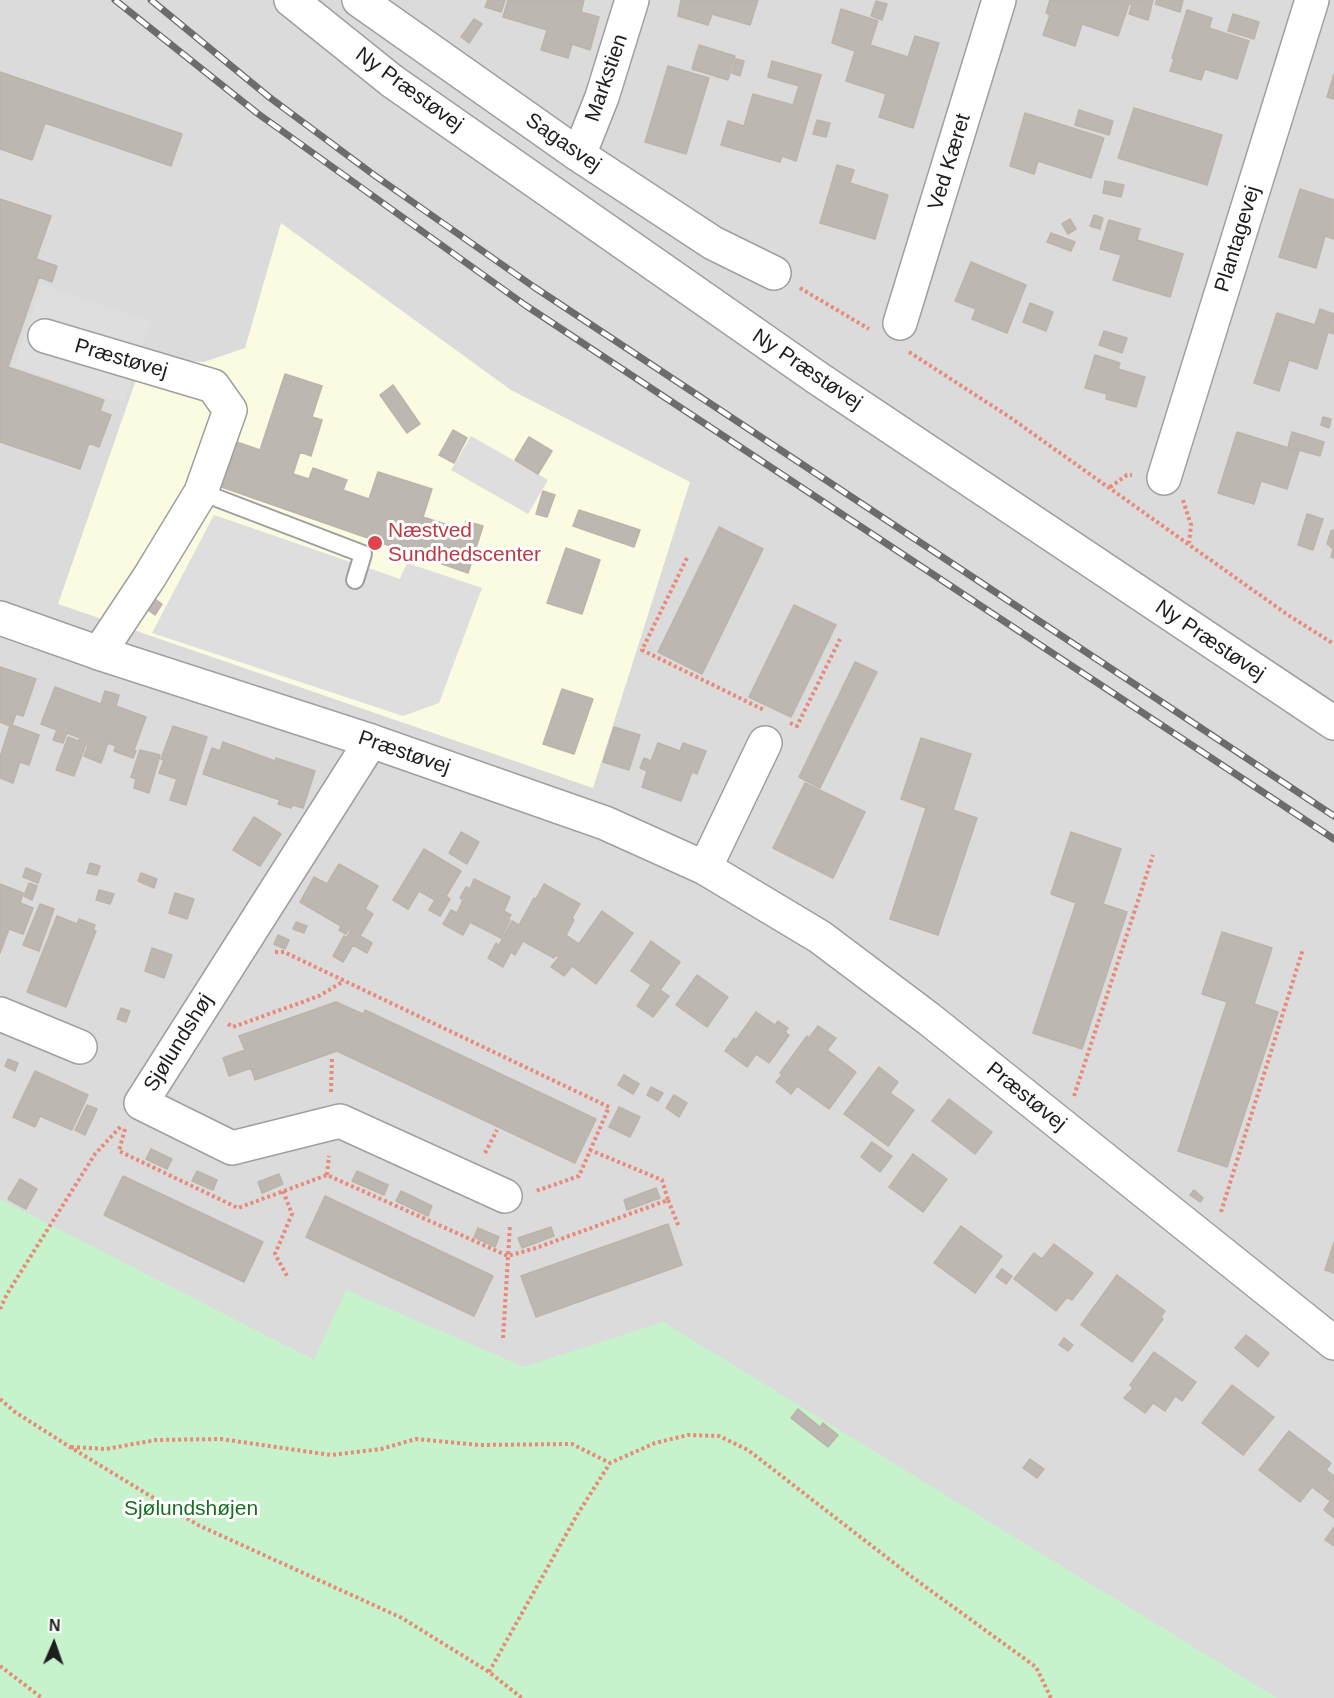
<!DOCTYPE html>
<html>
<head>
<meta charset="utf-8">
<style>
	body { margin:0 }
	#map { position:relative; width:1334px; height:1698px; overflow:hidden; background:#edebe5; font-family:Helvetica,sans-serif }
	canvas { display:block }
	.north { position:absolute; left:24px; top:1614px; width:60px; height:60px; -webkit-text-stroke:4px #fff; paint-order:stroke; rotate:2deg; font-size:16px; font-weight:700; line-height:24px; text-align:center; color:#1e1e1e }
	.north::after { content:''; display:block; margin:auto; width:21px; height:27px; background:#1e1e1e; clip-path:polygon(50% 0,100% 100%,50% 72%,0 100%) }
</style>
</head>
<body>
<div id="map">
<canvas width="1334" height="1698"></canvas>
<div class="north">N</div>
</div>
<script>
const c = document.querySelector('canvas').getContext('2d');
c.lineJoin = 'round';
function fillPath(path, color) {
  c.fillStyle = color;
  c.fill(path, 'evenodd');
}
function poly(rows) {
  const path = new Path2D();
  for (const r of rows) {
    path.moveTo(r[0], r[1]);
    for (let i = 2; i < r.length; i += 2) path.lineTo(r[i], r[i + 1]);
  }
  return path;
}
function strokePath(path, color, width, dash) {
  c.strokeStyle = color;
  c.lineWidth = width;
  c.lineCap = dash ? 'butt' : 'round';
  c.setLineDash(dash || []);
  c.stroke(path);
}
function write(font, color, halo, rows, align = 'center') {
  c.font = font + ' Helvetica,sans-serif';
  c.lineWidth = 6;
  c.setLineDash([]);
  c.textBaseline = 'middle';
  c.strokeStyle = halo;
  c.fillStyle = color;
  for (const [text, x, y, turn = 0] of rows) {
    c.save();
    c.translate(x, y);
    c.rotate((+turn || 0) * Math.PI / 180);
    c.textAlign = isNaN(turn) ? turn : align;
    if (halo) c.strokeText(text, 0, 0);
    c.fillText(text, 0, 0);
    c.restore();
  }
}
const residential = poly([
	[0,0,1334,0,1334,1698,0,1698]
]);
const education = poly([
	[281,223,511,390,690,482,593,788,58,604,146,351,184,361,204,362,245,348]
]);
const park = poly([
	[0,1199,314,1360,346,1290,524,1367,663,1322,1277,1698,0,1698]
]);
const parking = poly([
	[42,285,151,322,123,403,14,366],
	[471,436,548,480,528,514,451,470],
	[214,515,400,579,407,563,482,588,439,703,403,716,152,633]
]);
const building = poly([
	[488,0,505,0,501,12,485,7,488,0],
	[508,0,584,0,581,12,599,17,590,50,572,44,568,58,541,50,547,30,503,17,508,0],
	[681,0,758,0,750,25,712,14,708,25,678,16,681,0],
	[1050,0,1153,0,1148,20,1129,14,1132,4,1129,4,1118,36,1082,24,1075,46,1043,35,1050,15,1046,13,1050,0],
	[1157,0,1183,0,1180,12,1155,4,1157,0],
	[876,1,887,4,882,20,871,16,876,1],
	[841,9,878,21,870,45,908,57,915,36,939,43,913,128,879,117,886,94,846,81,855,51,832,43,841,9],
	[1187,10,1212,18,1209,28,1249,41,1237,79,1205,69,1201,80,1170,71,1174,59,1172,58,1187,10],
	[1233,14,1259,22,1254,39,1228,31,1233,14],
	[474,19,482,24,469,43,461,37,474,19],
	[699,45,735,56,728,80,692,69,699,45],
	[736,59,744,61,740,76,732,73,736,59],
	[772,61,821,75,796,161,782,156,780,162,721,145,728,121,744,126,753,94,793,105,799,86,768,77,772,61],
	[668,66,709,78,686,154,645,142,668,66],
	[0,72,182,134,171,166,45,123,32,160,0,149,0,72],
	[1334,74,1334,99,1327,97,1334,74],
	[1134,108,1222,135,1207,185,1118,158,1134,108],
	[1079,110,1113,121,1109,135,1075,125,1079,110],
	[1025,113,1104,138,1091,178,1038,161,1034,174,1010,166,1025,113],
	[817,120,830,123,826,137,813,134,817,120],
	[837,165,854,170,850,183,888,195,875,239,820,223,837,165],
	[1105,181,1124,185,1121,197,1103,193,1105,181],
	[1300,189,1334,200,1334,239,1325,236,1316,268,1279,257,1300,189],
	[0,199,51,216,36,259,57,266,52,282,39,277,8,367,104,400,100,411,111,415,99,447,89,443,80,469,0,442,0,199],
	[1094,215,1103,218,1100,229,1090,226,1094,215],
	[1070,219,1076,229,1068,234,1062,224,1070,219],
	[1109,220,1140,229,1137,240,1183,254,1170,297,1113,280,1121,255,1100,249,1109,220],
	[1051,233,1075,242,1071,251,1047,242,1051,233],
	[971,262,1026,285,1007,333,972,319,976,309,955,301,971,262],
	[1030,303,1053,312,1046,331,1023,322,1030,303],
	[1320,309,1334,314,1334,334,1328,332,1317,369,1289,360,1279,391,1254,383,1277,313,1315,325,1320,309],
	[1104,331,1127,338,1122,353,1099,345,1104,331],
	[1095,355,1120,363,1118,369,1145,377,1136,407,1106,399,1107,394,1085,388,1095,355],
	[285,374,322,386,312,417,322,420,311,456,300,452,293,474,309,479,313,468,347,480,343,490,369,499,378,472,432,489,423,517,463,530,466,521,483,526,468,573,213,484,228,439,260,450,285,374],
	[393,385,420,424,407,433,380,395,393,385],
	[1323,417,1331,419,1329,428,1321,425,1323,417],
	[453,430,467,438,454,463,439,455,453,430],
	[1237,432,1299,451,1287,489,1261,481,1254,504,1218,493,1237,432],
	[1292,432,1324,442,1320,456,1288,447,1292,432],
	[529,437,552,451,538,474,515,460,529,437],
	[543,491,555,495,547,517,536,514,543,491],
	[579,510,640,530,634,547,573,526,579,510],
	[1307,514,1323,519,1313,550,1298,545,1307,514],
	[719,527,763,549,702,674,658,652,719,527],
	[1334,530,1334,558,1331,557,1333,549,1327,544,1331,531,1334,530],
	[566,548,600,560,582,614,547,603,566,548],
	[152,597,162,604,155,615,145,608,152,597],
	[794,605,836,625,791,717,749,697,794,605],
	[855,662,877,672,820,788,799,777,855,662],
	[0,667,36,679,23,716,16,714,12,725,39,735,29,765,20,762,13,783,0,778,0,757,10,726,0,722,0,667],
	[55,687,101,704,105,691,119,695,116,706,146,717,134,750,136,751,133,758,114,751,116,746,108,743,101,763,84,756,88,745,86,744,74,776,56,770,68,737,79,741,80,738,67,733,63,743,53,740,57,730,41,724,55,687],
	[562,689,593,699,574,754,543,744,562,689],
	[173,726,207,737,186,805,170,800,177,779,159,773,164,760,161,759,173,726],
	[614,727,640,735,629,770,603,762,614,727],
	[921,738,971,754,953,810,977,818,938,935,890,919,926,808,901,799,921,738],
	[223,742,275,761,276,758,315,771,303,808,293,805,291,808,278,804,280,800,203,774,212,748,220,751,223,742],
	[658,743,680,751,683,743,706,751,697,774,692,772,681,801,642,787,647,771,640,768,644,758,651,761,658,743],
	[140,750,160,755,149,793,134,788,136,779,131,777,140,750],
	[805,783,865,812,833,878,773,848,805,783],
	[254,817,281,834,260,866,233,850,254,817],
	[461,832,479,842,467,864,449,853,461,832],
	[1071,832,1121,849,1103,904,1127,912,1082,1049,1033,1033,1076,903,1051,894,1071,832],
	[424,849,461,871,446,896,450,899,440,916,429,910,435,900,419,891,408,909,393,900,424,849],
	[90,863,100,866,97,875,87,873,90,863],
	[339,864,378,886,365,909,373,914,360,936,372,943,367,953,353,945,343,962,333,956,344,936,347,937,351,930,349,929,346,934,339,930,341,926,300,902,314,877,327,884,339,864],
	[26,868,41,874,38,883,23,877,26,868],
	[141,873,157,879,154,888,138,881,141,873],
	[474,879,510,897,504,911,511,915,508,919,510,920,501,938,470,922,463,935,443,924,451,910,457,913,463,900,460,898,466,887,470,889,474,879],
	[29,883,37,886,32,900,24,896,29,883],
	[0,884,23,893,20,903,33,908,23,934,9,929,0,953,0,884],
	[544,884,580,904,572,918,574,920,566,935,579,944,602,911,633,933,596,984,572,966,564,976,551,967,559,957,555,955,554,958,523,941,515,955,511,952,503,967,488,958,496,943,499,945,512,921,519,925,534,898,536,899,544,884],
	[99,890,114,894,110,904,96,900,99,890],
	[175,893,194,899,187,919,169,913,175,893],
	[40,904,54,909,39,951,23,945,40,904],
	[57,916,77,924,79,919,95,925,93,930,96,931,66,1007,27,992,57,916],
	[296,922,307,926,304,933,293,929,296,922],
	[1222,932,1272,948,1254,1004,1278,1012,1227,1167,1178,1151,1227,1002,1202,994,1222,932],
	[278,935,289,940,285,949,274,944,278,935],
	[651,941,680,962,660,990,669,996,653,1017,637,1006,651,985,631,971,651,941],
	[152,948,172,955,164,978,145,971,152,948],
	[697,975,728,997,707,1027,676,1005,697,975],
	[336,1002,363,1014,365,1010,596,1119,575,1163,337,1051,255,1080,251,1068,229,1076,223,1058,245,1050,239,1036,336,1002],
	[121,1008,130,1011,126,1022,117,1019,121,1008],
	[756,1012,775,1025,778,1021,788,1028,785,1032,789,1035,769,1063,756,1054,747,1067,725,1051,734,1038,736,1040,756,1012],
	[818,1026,836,1038,827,1050,856,1072,829,1109,797,1086,791,1094,776,1082,782,1075,780,1073,807,1036,809,1038,818,1026],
	[8,1059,18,1063,15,1071,5,1066,8,1059],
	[879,1067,898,1082,890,1093,914,1110,888,1146,844,1114,879,1067],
	[35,1071,88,1095,72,1130,40,1116,35,1127,13,1117,35,1071],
	[624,1075,639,1084,633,1094,618,1085,624,1075],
	[651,1087,663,1093,658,1101,647,1095,651,1087],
	[674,1095,687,1103,679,1117,666,1108,674,1095],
	[949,1099,992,1132,975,1154,932,1121,949,1099],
	[87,1105,97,1109,85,1135,75,1130,87,1105],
	[619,1107,640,1117,630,1137,609,1127,619,1107],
	[872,1142,892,1156,880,1172,861,1157,872,1142],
	[151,1149,172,1159,167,1169,146,1159,151,1149],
	[913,1154,947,1179,923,1212,889,1187,913,1154],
	[197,1171,217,1180,213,1190,192,1181,197,1171],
	[357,1171,388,1185,384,1195,352,1181,357,1171],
	[279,1174,283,1184,262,1193,258,1182,279,1174],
	[123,1176,263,1242,244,1282,104,1215,123,1176],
	[20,1179,37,1189,26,1209,8,1199,20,1179],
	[656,1188,660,1198,627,1210,624,1200,656,1188],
	[1194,1190,1203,1198,1200,1202,1190,1195,1194,1190],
	[401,1191,432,1206,428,1216,396,1201,401,1191],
	[325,1196,493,1276,474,1316,306,1237,325,1196],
	[668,1224,682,1265,536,1317,521,1276,668,1224],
	[961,1226,1002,1256,975,1293,934,1263,961,1226],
	[551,1227,554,1236,522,1248,518,1238,551,1227],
	[478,1228,499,1237,495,1247,474,1237,478,1228],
	[1334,1242,1334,1273,1325,1270,1334,1242],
	[1054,1244,1093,1273,1072,1300,1067,1297,1056,1311,1014,1279,1034,1253,1042,1259,1054,1244],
	[1002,1269,1012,1276,1006,1284,996,1277,1002,1269],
	[1117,1275,1165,1311,1161,1317,1163,1319,1132,1362,1081,1325,1117,1275],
	[1246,1335,1269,1353,1258,1367,1235,1348,1246,1335],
	[1064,1338,1073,1345,1068,1351,1059,1345,1064,1338],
	[1154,1352,1196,1382,1182,1401,1175,1396,1165,1411,1153,1403,1145,1413,1124,1398,1133,1388,1130,1385,1154,1352],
	[1232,1385,1274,1417,1243,1455,1202,1423,1232,1385],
	[798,1409,820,1427,823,1423,838,1435,828,1447,791,1418,798,1409],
	[1289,1431,1331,1463,1326,1470,1334,1476,1334,1494,1329,1500,1312,1487,1300,1502,1259,1470,1289,1431],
	[1030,1459,1044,1469,1037,1478,1023,1468,1030,1459],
	[1334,1496,1334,1518,1324,1510,1334,1496],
	[1334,1527,1334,1546,1325,1540,1334,1527]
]);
const path = poly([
	[800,288,869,329],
	[909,352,1008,416,1288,615,1334,644],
	[1110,487,1127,475,1132,475],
	[1183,500,1191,525,1189,543],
	[687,558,642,650,764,710],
	[790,723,797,726,840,639],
	[275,952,284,952,609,1107,579,1176,536,1191],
	[228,1024,233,1027,319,996,344,981],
	[331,1092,332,1056],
	[1074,1096,1153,855],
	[125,1129,119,1151,238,1208,327,1175,508,1256,536,1248,668,1200,662,1180,590,1150],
	[485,1153,497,1130],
	[327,1175,329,1156],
	[283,1191,292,1214,275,1254,287,1276],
	[668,1200,679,1227],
	[1221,1212,1303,949],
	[0,1309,7,1294,95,1154,122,1125],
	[503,1338,510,1225],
	[0,1399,15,1412,70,1447,198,1525,402,1618,489,1672,522,1698],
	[71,1447,106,1449,156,1440,221,1439,331,1455,381,1449,416,1439,479,1445,572,1444,610,1463],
	[0,1666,42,1698],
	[489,1672,577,1515,610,1463,655,1443,688,1435,719,1436,748,1450,912,1577,1036,1667,1051,1698]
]);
const service = poly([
	[201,492,363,554,355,580]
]);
const minor = poly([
	[359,0,579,155,713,243,774,273],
	[579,155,602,97,632,0],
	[900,323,999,0],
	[45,336,213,386,230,410,201,492,150,576,99,653],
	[1164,478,1312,0],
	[371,741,141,1103,232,1148,340,1121,505,1196],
	[705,868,765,743],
	[0,1014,80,1047]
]);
const tertiary = poly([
	[291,0,392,81,819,379,1334,723],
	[0,618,99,653,371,741,605,823,705,868,820,937,929,1019,1334,1343]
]);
const rail = poly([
	[115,0,257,113,525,305,1334,839],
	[151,0,269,97,374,175,534,287,1334,816]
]);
const markers = [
	[375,543,8,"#e0444e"]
];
const streetNames = [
	["Markstien",607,78,-71],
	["Ny Præstøvej",409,90,36],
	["Sagasvej",563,143,35],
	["Ved Kæret",950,162,-73],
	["Plantagevej",1238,239,-73],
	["Præstøvej",121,359,16],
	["Ny Præstøvej",807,370,34],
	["Ny Præstøvej",1210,641,34],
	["Præstøvej",404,753,19],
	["Sjølundshøj",179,1043,-58],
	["Præstøvej",1026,1097,39]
];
const healthNames = [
	["Næstved",388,531],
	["Sundhedscenter",388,555]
];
const parkNames = [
	["Sjølundshøjen",191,1509]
];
fillPath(residential, '#dbdbdb');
fillPath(education, '#fafbe0');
fillPath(park, '#c6f3cb');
fillPath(parking, '#dedede');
fillPath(building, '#bdb7b2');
strokePath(building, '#bdb3a9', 1.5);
strokePath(service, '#9f9f9f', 20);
strokePath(minor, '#9f9f9f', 36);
strokePath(tertiary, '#9f9f9f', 36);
strokePath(path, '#e9897a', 4, [3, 3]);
strokePath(service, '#fff', 16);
strokePath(minor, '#fff', 33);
strokePath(tertiary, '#fff', 33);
strokePath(rail, '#6c6c6c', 7);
strokePath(rail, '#fff', 4.5, [14]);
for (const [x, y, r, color] of markers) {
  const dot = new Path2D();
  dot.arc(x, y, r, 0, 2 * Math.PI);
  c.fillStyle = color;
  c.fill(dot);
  strokePath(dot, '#fff', 2);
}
write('21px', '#1e1e1e', '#fff', streetNames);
write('21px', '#be3a42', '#fff', healthNames, 'left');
write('21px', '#186f22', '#fff', parkNames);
</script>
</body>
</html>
